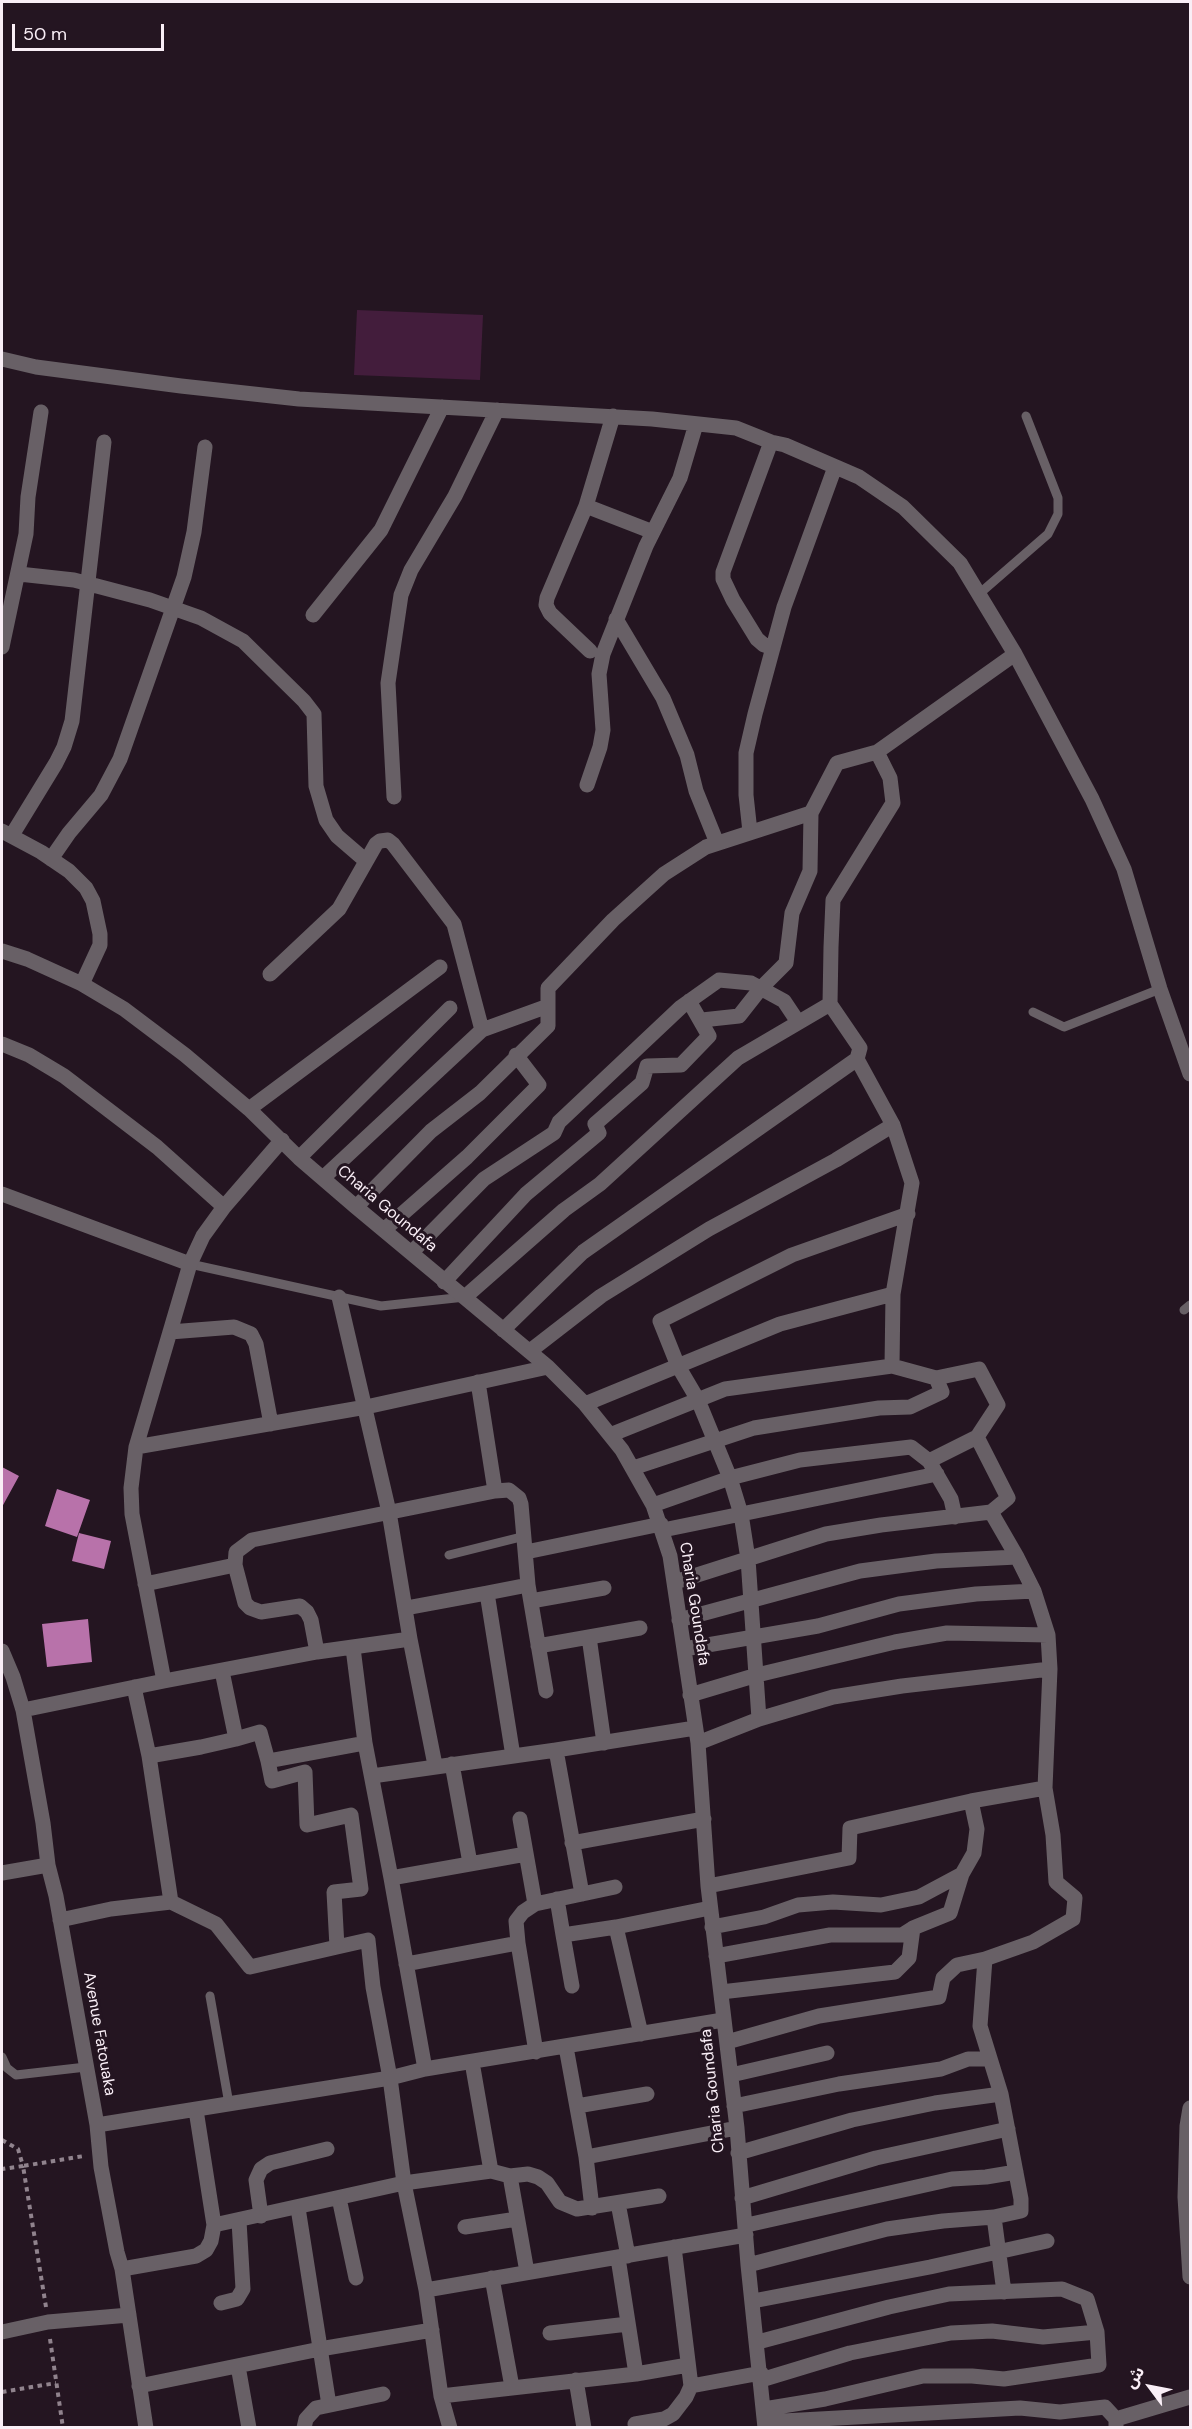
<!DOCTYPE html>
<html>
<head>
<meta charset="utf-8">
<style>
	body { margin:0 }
	#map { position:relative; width:1192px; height:2429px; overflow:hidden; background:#241521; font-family:"DM Sans","Noto Sans Arabic",sans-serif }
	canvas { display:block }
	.frame { position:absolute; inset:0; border:3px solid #f9eef6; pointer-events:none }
	.north { position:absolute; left:1120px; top:2357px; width:60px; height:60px; -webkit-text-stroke:4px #241521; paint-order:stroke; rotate:302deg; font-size:16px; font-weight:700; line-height:24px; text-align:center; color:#f9eef6 }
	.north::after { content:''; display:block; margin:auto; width:21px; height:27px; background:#f9eef6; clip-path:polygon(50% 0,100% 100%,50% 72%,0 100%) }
	.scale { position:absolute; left:12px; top:24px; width:152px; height:27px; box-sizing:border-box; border:3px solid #f9eef6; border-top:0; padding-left:8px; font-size:18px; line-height:21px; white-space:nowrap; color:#f9eef6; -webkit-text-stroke:4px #241521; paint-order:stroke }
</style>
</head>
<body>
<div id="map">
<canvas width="1192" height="2429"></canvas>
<div class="frame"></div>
<div class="north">ش</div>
<div class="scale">50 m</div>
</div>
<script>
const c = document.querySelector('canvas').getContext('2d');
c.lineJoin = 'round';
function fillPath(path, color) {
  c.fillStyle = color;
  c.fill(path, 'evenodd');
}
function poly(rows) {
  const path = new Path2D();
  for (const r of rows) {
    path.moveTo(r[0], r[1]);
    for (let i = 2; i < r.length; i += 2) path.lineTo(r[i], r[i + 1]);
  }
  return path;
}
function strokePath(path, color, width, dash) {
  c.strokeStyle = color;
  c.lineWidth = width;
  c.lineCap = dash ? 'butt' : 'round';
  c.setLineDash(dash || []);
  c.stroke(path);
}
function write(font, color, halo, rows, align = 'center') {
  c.font = font + ' "DM Sans",sans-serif';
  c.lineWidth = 6;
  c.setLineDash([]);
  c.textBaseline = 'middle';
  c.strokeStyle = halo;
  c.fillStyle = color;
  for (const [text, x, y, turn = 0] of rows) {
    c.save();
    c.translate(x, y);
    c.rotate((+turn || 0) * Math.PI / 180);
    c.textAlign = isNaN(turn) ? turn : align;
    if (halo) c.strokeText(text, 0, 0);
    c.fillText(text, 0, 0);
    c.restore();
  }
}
const green = poly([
	[357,310,483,315,480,380,354,375]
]);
const building = poly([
	[2,1467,19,1476,2,1507],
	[57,1489,90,1500,77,1537,45,1526],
	[79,1533,111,1541,104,1569,72,1561],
	[88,1619,92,1662,47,1667,42,1624]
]);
const path = poly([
	[2,2140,18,2149,23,2166,2,2169],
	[46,2307,23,2166,84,2156],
	[50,2339,63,2428],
	[2,2392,56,2383]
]);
const lane = poly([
	[979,594,1048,534,1058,514,1058,498,1026,416],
	[1033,1012,1064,1027,1160,989],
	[190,1264,381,1306,465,1297],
	[1184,1310,1190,1305],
	[449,1555,525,1536],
	[210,1996,229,2104],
	[2,2057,7,2068,16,2075,86,2067]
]);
const street = poly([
	[2,359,36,367,181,386,299,399,652,419,736,428,771,442,785,445,859,477,903,507,960,563,1015,654,1092,799,1124,869,1160,989,1190,1074],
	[771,442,723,572,723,579,733,600,757,639,764,645,773,648],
	[586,506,653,532],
	[19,574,74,580,150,600,201,618,243,641,304,701,314,714,316,786,326,820,337,836,366,861],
	[313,615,381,530,442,407],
	[616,619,663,698,687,755,696,791,717,843],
	[2,647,26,534,28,497,41,412],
	[590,651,550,613,546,605,547,598,586,506,613,416],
	[587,785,600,747,603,730,599,674,603,654,646,546,680,478,696,424],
	[394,797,388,683,401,595,411,570,455,496,497,410],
	[2,831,41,852,69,871,86,888,93,901,100,934,100,945,82,984],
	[750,832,746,795,746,753,755,714,784,607,835,467],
	[12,835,56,763,64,747,72,721,104,442],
	[51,859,69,833,101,795,120,759,184,577,194,532,205,447],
	[2,951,27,959,82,984,124,1009,185,1055,249,1109,299,1158,356,1207,548,1367,585,1404,622,1450,653,1505,670,1556,698,1743,708,1886,737,2128,748,2265,765,2428],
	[270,974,339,909,376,844,380,841,388,840,393,844,454,924,482,1030],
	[702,1020,739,1016,761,988,786,963,792,913,810,871,811,813,837,763,877,752],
	[2,1044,29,1055,64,1076,157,1147,224,1207],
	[249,1109,440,967],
	[299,1158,450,1008],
	[323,1178,482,1030,548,1006],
	[2,1194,190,1264],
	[356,1207,431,1131,480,1093,548,1026,548,988,613,920,664,874,706,847,811,813],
	[385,1229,467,1157,539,1085,516,1055],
	[412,1252,484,1179,554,1133,559,1122,681,1007,719,980,751,983,784,1001,798,1022],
	[444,1282,526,1194,599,1133,595,1124,642,1083,647,1066,681,1065,709,1036,689,1001],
	[339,1297,389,1512,410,1639,435,1765],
	[465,1297,564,1210,600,1184,738,1058,830,1004],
	[503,1330,583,1252,857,1059],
	[170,1332,234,1327,251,1334,256,1344,271,1424],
	[530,1351,601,1296,709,1229,836,1160,893,1125],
	[585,1404,780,1324,893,1294],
	[610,1435,725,1389,892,1366],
	[977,1437,998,1405,979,1369,936,1378,892,1366,893,1294,912,1183,893,1125,857,1059,860,1048,830,1004,831,947,833,900,893,803,890,778,877,752,1015,654],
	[136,1447,366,1407,548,1367],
	[929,1461,977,1437,1008,1498,991,1512,1017,1557,1034,1591,1048,1635,1050,1669,1045,1788,1053,1835,1056,1882,1075,1898,1073,1919,1033,1942,985,1959,980,2026,1001,2094,1021,2199,1021,2211,994,2217,1004,2292],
	[633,1468,754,1428,879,1408,910,1407,942,1392,936,1378],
	[495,1491,509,1490,519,1498,521,1504,528,1585,546,1691],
	[653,1505,730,1478,800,1460,911,1447,929,1461,951,1499,955,1517],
	[663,1530,937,1474],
	[526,1552,661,1524],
	[235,1565,245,1603,250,1608,261,1612,300,1606,307,1612,311,1620,317,1652],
	[675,1582,826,1534,881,1525,991,1512],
	[145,1584,235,1565,236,1552,252,1540,495,1491,478,1382],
	[487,1593,528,1585],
	[531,1601,604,1588],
	[406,1608,487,1593,513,1756],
	[679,1620,860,1571,936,1561,1017,1557],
	[589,1637,604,1743],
	[538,1646,640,1628],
	[353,1648,365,1743,391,1878,425,2069],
	[684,1649,818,1626,899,1604,976,1594,1034,1591],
	[2,1651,13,1677,23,1710,43,1823,48,1865,56,1896,97,2125,101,2167,117,2252,122,2269,146,2428],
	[164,1681,132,1514,131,1488,136,1447,190,1264,203,1236,224,1207,282,1140],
	[134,1687,149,1756,201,1747,236,1739,222,1671],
	[690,1695,757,1675,895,1642,947,1633,1048,1635],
	[23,1710,164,1681,317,1652,410,1639],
	[759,1719,748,1559,741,1514,730,1478,698,1400,678,1366,660,1321,792,1255,908,1214],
	[236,1739,260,1732,268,1761,365,1743],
	[698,1743,759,1719,833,1697,902,1686,1050,1669],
	[556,1750,582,1894],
	[268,1761,272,1781,305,1772,307,1825,351,1815,361,1889,334,1892,337,1947,368,1940,373,1987,390,2078,404,2183,426,2290,441,2396,450,2428],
	[452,1764,470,1863],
	[372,1776,556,1750,695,1728],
	[520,1819,535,1904],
	[572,1843,704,1819],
	[2,1873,48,1865],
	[391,1878,526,1854],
	[708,1886,849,1858,850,1828,971,1801],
	[557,1899,563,1935,616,1927,641,2034],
	[171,1902,216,1924,250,1967,337,1947],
	[60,1920,111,1909,171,1902,149,1756],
	[616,1927,710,1908],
	[712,1927,764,1917,798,1905,833,1902,881,1905,919,1897,962,1874,974,1853,977,1829,971,1801,1045,1788],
	[563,1935,572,1986],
	[518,1943,536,2052],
	[716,1956,830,1935,902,1935,913,1928],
	[406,1964,518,1943,516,1921,523,1912,535,1904,615,1887],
	[721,1992,895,1972,909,1958,913,1928,950,1913,962,1874],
	[727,2042,819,2016,939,1997,943,1978,957,1965,985,1959],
	[566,2047,586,2157,592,2208],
	[472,2062,491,2171],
	[731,2075,827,2053],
	[577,2106,647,2094],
	[734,2106,839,2084,941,2069,968,2059,990,2059],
	[1190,2108,1187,2126,1185,2197,1190,2277],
	[196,2110,214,2225],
	[97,2125,390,2078,425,2069,723,2020],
	[738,2153,852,2120,935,2103,1001,2094],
	[586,2157,737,2128],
	[510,2176,527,2272],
	[339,2198,356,2278],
	[742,2198,876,2158,1008,2129],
	[618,2203,628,2256],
	[298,2208,329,2405],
	[261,2216,256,2180,261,2169,270,2163,327,2149],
	[747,2225,952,2179,986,2177,1016,2172],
	[465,2227,517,2219],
	[618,2258,636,2374],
	[748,2265,887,2229,943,2221,994,2217],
	[122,2269,196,2256,206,2250,211,2241,214,2225,404,2183,491,2171,510,2176,528,2174,538,2177,547,2183,560,2202,577,2209,659,2196],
	[492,2278,512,2387],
	[426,2290,746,2235],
	[753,2301,930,2267,1047,2241],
	[221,2303,237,2299,243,2289,239,2221],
	[2,2332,48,2322,129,2315],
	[550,2333,628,2324],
	[758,2342,889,2307,949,2294,1062,2289,1087,2299,1097,2332,1099,2365,1004,2379,972,2376,923,2376,825,2399,764,2409],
	[238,2366,249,2428],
	[576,2380,584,2428],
	[761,2380,850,2353,951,2333,992,2331,1043,2337,1097,2332],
	[139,2386,320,2349,432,2330],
	[691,2386,761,2373],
	[441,2396,636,2374,688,2365],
	[765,2422,1020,2408,1060,2412,1105,2407,1116,2419],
	[635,2424,664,2419,673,2414,686,2397,691,2386,674,2247],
	[304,2428,306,2419,316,2408,383,2394],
	[1116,2428,1116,2419,1190,2397]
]);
const streetNames = [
	["Charia Goundafa",387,1209,40],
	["Charia Goundafa",694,1604,81],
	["Avenue Fatouaka",99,2034,80],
	["Charia Goundafa",713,2091,-96]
];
fillPath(green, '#431d3c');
fillPath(building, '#b872aa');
strokePath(path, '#90838d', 4, [4.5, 4.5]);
strokePath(lane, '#686066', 9);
strokePath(street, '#686066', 15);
write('16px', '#f9eef6', '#241521', streetNames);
</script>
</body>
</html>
